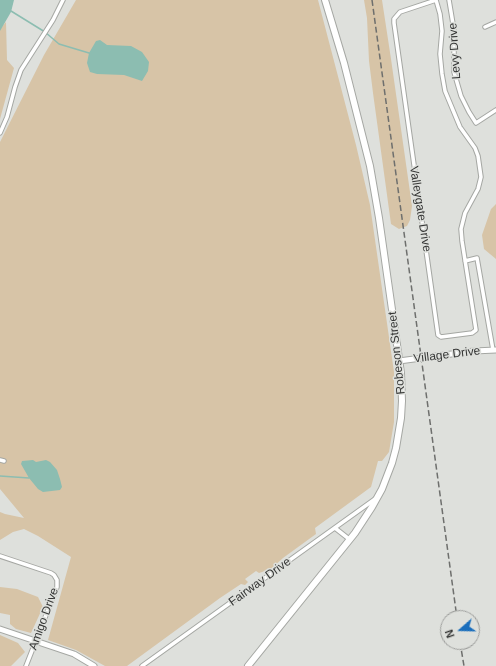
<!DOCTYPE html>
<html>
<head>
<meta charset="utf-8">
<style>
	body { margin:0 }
	#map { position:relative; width:496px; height:666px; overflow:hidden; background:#dee0dc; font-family:Arial,sans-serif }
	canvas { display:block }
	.north { position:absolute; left:440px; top:610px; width:40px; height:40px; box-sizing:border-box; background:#dee0dc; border:1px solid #9b9c9a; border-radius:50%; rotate:250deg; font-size:11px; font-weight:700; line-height:16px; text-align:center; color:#363736 }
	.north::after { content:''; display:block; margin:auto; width:14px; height:18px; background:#1a6ebc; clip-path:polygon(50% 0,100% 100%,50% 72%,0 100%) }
</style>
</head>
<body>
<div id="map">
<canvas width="496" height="666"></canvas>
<div class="north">N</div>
</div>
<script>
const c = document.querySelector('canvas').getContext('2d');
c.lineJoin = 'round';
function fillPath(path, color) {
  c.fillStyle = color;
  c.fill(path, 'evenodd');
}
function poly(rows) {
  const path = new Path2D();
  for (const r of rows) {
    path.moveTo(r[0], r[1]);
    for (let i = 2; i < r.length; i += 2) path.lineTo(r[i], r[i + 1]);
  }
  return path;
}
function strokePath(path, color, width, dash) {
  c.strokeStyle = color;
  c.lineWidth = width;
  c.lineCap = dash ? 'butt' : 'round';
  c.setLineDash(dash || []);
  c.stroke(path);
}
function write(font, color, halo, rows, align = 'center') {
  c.font = font + ' Arial,sans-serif';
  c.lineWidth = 3;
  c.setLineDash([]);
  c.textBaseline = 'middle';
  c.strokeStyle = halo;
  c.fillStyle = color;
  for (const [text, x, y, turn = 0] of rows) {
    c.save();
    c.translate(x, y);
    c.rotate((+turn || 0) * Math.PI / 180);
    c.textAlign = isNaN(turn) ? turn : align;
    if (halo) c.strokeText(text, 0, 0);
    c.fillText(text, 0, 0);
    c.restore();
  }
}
const green = poly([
	[76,0,318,0,356,145,370,205,394,372,394,422,389,452,382,461,378,461,371,487,315,528,316,534,283,558,271,569,259,573,256,571,245,579,248,582,245,585,241,584,220,598,127,666,105,666,76,650,48,640,71,557,38,536,24,529,13,532,0,540,0,512,5,514,24,518,0,489,0,142,44,55],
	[364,0,382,0,391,59,412,206,410,220,407,226,399,229,391,224,373,93,369,61,367,18],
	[6,22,7,60,14,68,0,119,0,29],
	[496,204,496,259,484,249,482,235,491,209],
	[0,587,17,589,38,597,43,607,31,633,16,629,10,624,10,615,0,613],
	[0,635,18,643,25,652,11,666,0,666]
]);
const water = poly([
	[0,0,14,0,11,12,0,31],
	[100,40,107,45,131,46,142,52,149,62,148,71,142,81,124,75,97,74,90,72,87,63,89,53,96,41],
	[33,460,36,462,46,460,50,462,57,470,60,479,62,487,60,490,43,492,38,489,29,478,21,464,22,461]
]);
const stream = poly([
	[11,11,45,32,59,44,89,53],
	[0,476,29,478]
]);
const street = poly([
	[436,0,400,12,394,19,394,23,438,335,441,337,472,333,476,330,462,241,461,229,465,213,478,189,481,177,478,156,475,148,460,127,445,91,442,74,440,54,442,31,440,14,436,0],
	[449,0,454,30,454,72,461,96,469,112,476,123,496,110],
	[485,27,496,22],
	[0,133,7,117,15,87,21,70,53,20,63,0],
	[465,261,477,258,493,350],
	[0,460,4,461],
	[335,528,349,539],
	[0,556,51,573,54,575,57,580,57,587,26,666],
	[142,666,375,499]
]);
const secondary = poly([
	[399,361,474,351,496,350],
	[0,629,74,654,94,666]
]);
const primary = poly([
	[248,666,355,533,372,507,382,489,392,463,396,448,401,418,402,401,401,373,379,218,370,166,344,63,325,0]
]);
const rail = poly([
	[372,0,457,618],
	[460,642,464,666]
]);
const streetNames = [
	["Levy Drive",455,51,-94],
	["Valleygate Drive",420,209,81],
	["Robeson Street",397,353,-96],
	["Village Drive",447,355,-7],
	["Fairway Drive",260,582,-36],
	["Amigo Drive",44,619,-70]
];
fillPath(green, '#d7c4a7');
fillPath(water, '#8cbdb1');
strokePath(stream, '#8cbdb1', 1.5);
strokePath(street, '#a5a7a3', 5.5);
strokePath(secondary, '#a5a7a3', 7);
strokePath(primary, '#a5a7a3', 8);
strokePath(street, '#fff', 3.5);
strokePath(secondary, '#fff', 5);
strokePath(primary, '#fff', 6);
strokePath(rail, '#6e6f6d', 1.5, [6, 3]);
write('12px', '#363736', '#dee0dc', streetNames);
</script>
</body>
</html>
